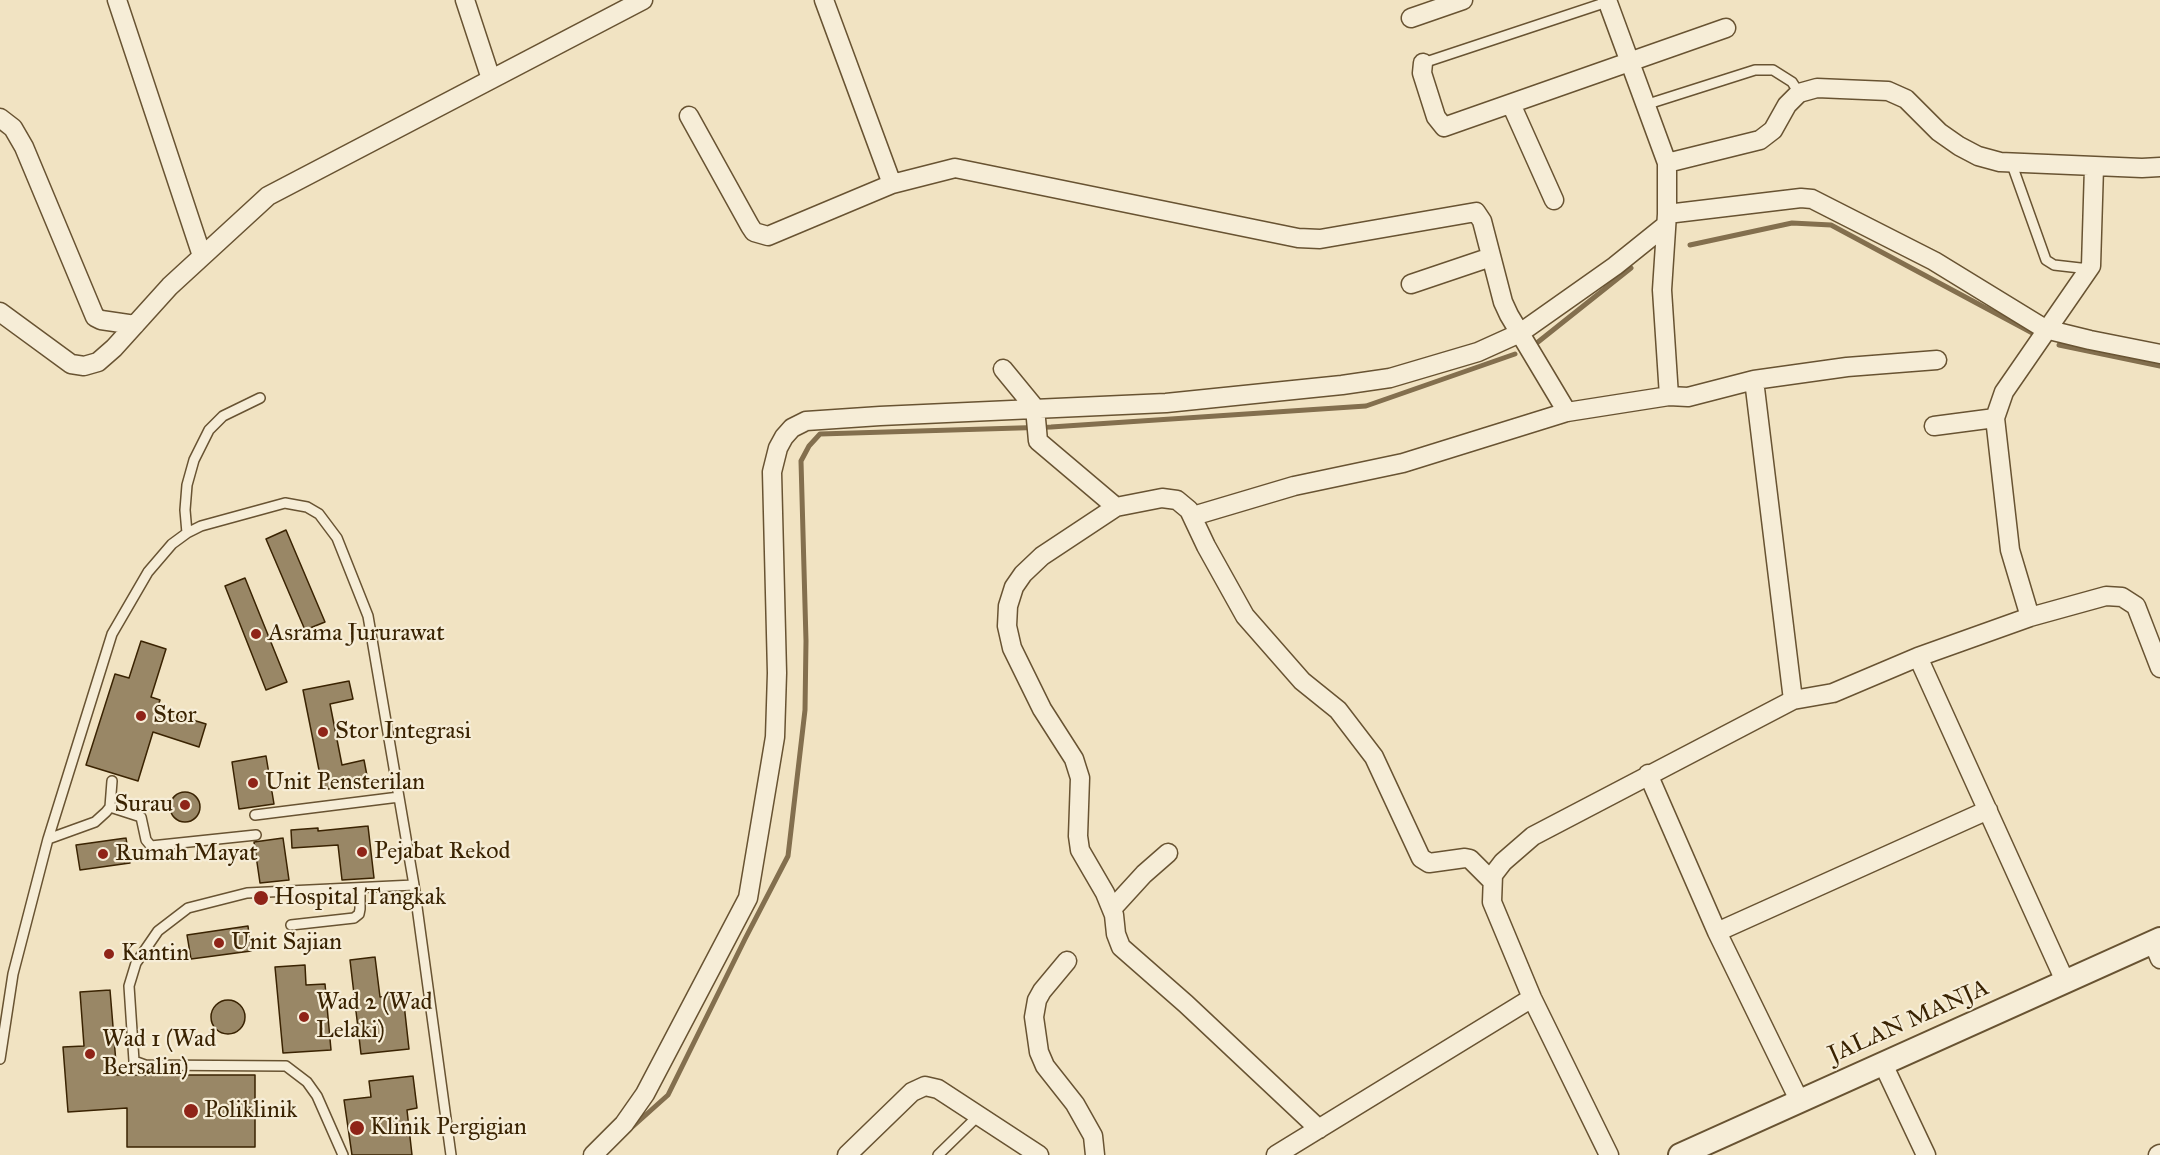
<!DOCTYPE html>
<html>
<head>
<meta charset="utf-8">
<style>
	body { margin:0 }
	canvas { display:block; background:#f1e3c2 }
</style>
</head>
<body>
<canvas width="2160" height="1155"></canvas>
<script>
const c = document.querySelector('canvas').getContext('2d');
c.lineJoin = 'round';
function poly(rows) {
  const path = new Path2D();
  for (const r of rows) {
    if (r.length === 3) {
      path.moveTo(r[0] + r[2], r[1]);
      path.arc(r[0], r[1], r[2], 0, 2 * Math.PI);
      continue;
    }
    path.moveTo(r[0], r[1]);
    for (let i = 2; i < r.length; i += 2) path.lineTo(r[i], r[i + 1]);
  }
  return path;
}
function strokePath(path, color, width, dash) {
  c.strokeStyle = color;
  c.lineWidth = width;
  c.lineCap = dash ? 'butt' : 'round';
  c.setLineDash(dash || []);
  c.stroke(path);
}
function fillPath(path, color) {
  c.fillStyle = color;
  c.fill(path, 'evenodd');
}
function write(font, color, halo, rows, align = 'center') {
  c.font = font + ' "IM FELL Great Primer",serif';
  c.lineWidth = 4.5;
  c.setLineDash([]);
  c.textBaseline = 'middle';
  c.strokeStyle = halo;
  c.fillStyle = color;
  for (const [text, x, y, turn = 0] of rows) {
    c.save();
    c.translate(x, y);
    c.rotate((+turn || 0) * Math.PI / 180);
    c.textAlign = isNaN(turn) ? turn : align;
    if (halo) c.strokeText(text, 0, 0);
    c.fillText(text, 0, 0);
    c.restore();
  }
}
const stream = poly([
	[1690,245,1792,223,1831,225,2038,336],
	[1538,342,1631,268],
	[2059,345,2160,366],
	[630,1129,668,1095,745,939,788,856,805,710,806,641,801,461,809,446,820,434,1051,427,1366,406,1515,354]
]);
const building = poly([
	[286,530,325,622,305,630,266,539,286,530],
	[245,578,287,682,266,690,225,586,245,578],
	[141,641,166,649,151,697,160,700,157,709,206,724,199,747,153,732,138,781,86,765,115,674,129,678,141,641],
	[349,681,353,699,330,704,342,765,364,760,368,781,323,790,303,690,349,681],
	[266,756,274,804,239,809,232,762,266,756],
	[185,807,15],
	[368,826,374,878,342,880,338,845,292,848,291,830,318,828,318,831,368,826],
	[126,838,130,863,80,870,76,845,126,838],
	[283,838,289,880,260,883,254,842,283,838],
	[248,926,251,951,191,959,187,935,248,926],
	[375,957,380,997,403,995,409,1049,361,1054,350,960,375,957],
	[305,965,306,985,325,984,331,1050,283,1053,275,967,305,965],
	[110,990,117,1075,255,1075,255,1147,127,1147,127,1108,68,1112,63,1047,84,1046,80,992,110,990],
	[228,1017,17],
	[413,1076,417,1108,407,1110,412,1155,352,1155,344,1100,371,1097,369,1081,413,1076]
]);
const service = poly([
	[1423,63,1610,1],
	[1645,105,1755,70,1773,70,1792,82,1799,93],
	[2011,162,2046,260,2054,265,2089,269],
	[187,533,185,510,187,485,194,460,209,430,223,416,260,398],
	[110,807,141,817,146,840,151,846,256,835],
	[255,815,399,797],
	[48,839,95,822,106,812,110,807,112,781],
	[291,925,354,918,359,914,360,909,360,888],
	[0,1059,13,974,48,839,112,634,148,572,172,544,187,533,201,526,285,503,307,507,319,514,337,538,368,616,414,885,451,1155],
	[343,1155,317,1096,307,1082,286,1066,145,1065,134,1061,129,986,136,963,158,931,188,908,247,893,414,885],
	[938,1155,978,1116]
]);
const minor = poly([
	[117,0,202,256],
	[465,0,491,79],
	[824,0,892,184],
	[1607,0,1667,163,1667,214,1662,290,1669,396,1688,397,1754,380,1793,700],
	[1411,18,1463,0],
	[1423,63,1422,73,1436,117,1444,127,1726,28],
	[1511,104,1554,200],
	[689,116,750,226,754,232,768,236,892,184,955,168,1298,238,1320,239,1476,212,1482,221,1503,302,1509,315,1567,412],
	[0,118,13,128,24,147,95,317,101,320,135,325],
	[1667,163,1760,140,1773,130,1787,105,1799,93,1817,88,1888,91,1906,99,1939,132,1959,146,1978,156,2000,162,2142,168,2160,167],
	[1667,214,1801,198,1812,199,1934,261,2045,329,2090,340,2160,354],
	[1411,284,1491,257],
	[0,312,71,364,84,366,98,362,114,348,170,286,268,196,643,0],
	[1003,369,1035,408,1038,441,1116,507,1162,498,1177,500,1189,510,1206,546,1245,616,1302,681,1338,710,1374,757,1421,858,1429,863,1465,858,1470,859,1492,881],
	[1754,380,1847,367,1937,360],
	[1934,426,1995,418],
	[1116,507,1042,556,1023,574,1014,587,1008,606,1007,626,1012,648,1042,709,1074,759,1080,778,1078,836,1080,850,1105,893,1114,915,1116,934,1121,947,1186,1004,1319,1129],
	[1193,516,1294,486,1403,463,1567,412,1669,396],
	[2030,617,2010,550,1995,418,2004,392,2091,266,2094,167],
	[1918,657,2065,981],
	[1648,774,1717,932,1799,1100],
	[1112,909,1144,874,1168,853],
	[1717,932,1988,810],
	[2153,942,2160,959],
	[1067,961,1042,991,1037,1000,1034,1017,1039,1052,1045,1066,1075,1104,1093,1136,1095,1155],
	[1883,1064,1926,1155],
	[593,1155,624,1124,645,1094,748,898,775,737,777,673,772,472,778,448,784,437,792,428,806,421,880,416,1166,403,1342,385,1390,378,1478,352,1520,333,1615,266,1666,225],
	[847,1155,912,1092,925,1086,938,1089,1039,1155],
	[1276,1155,1532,998],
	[1609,1155,1532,998,1492,902,1493,875,1503,862,1533,836,1793,700,1833,693,1918,657,2030,617,2106,596,2122,597,2136,606,2160,668],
	[2158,1155,2160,1154]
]);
const tertiary = poly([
	[1680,1155,2160,939]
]);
const markers = [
	[256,634,6,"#8f2418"],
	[141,716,6,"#8f2418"],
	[323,732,6,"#8f2418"],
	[253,783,6,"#8f2418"],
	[185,805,6,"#8f2418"],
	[362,852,6,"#8f2418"],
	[103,854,6,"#8f2418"],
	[261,898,8,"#8f2418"],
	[219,943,6,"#8f2418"],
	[109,954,6,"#8f2418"],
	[304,1017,6,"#8f2418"],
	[90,1054,6,"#8f2418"],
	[191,1111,8,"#8f2418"],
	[357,1128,8,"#8f2418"]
];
const poiNames = [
	["Asrama Jururawat",268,634],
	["Stor",153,716],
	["Stor Integrasi",335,732],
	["Unit Pensterilan",265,783],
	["Surau",173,805,"right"],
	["Pejabat Rekod",374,852],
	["Rumah Mayat",115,854],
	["Hospital Tangkak",274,898],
	["Unit Sajian",231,943],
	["Kantin",121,954],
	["Wad 2 (Wad",316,1003],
	["Lelaki)",316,1031],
	["Wad 1 (Wad",102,1040],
	["Bersalin)",102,1068],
	["Poliklinik",204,1111],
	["Klinik Pergigian",370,1128]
];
const streetNames = [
	["JALAN MANJA",1909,1022,-24]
];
strokePath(stream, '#836f4e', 5);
fillPath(building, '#998766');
strokePath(building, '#3a2302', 1.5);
strokePath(service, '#685332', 12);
strokePath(minor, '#685332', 21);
strokePath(tertiary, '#685332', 26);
strokePath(service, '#f6edd7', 9);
strokePath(minor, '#f6edd7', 18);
strokePath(tertiary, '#f6edd7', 22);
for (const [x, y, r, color] of markers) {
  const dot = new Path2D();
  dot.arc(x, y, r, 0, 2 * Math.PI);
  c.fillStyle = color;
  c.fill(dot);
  strokePath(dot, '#f6edd7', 2);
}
write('24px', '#3a2302', '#f6edd7', poiNames, 'left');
write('24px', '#3a2302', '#f6edd7', streetNames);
</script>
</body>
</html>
